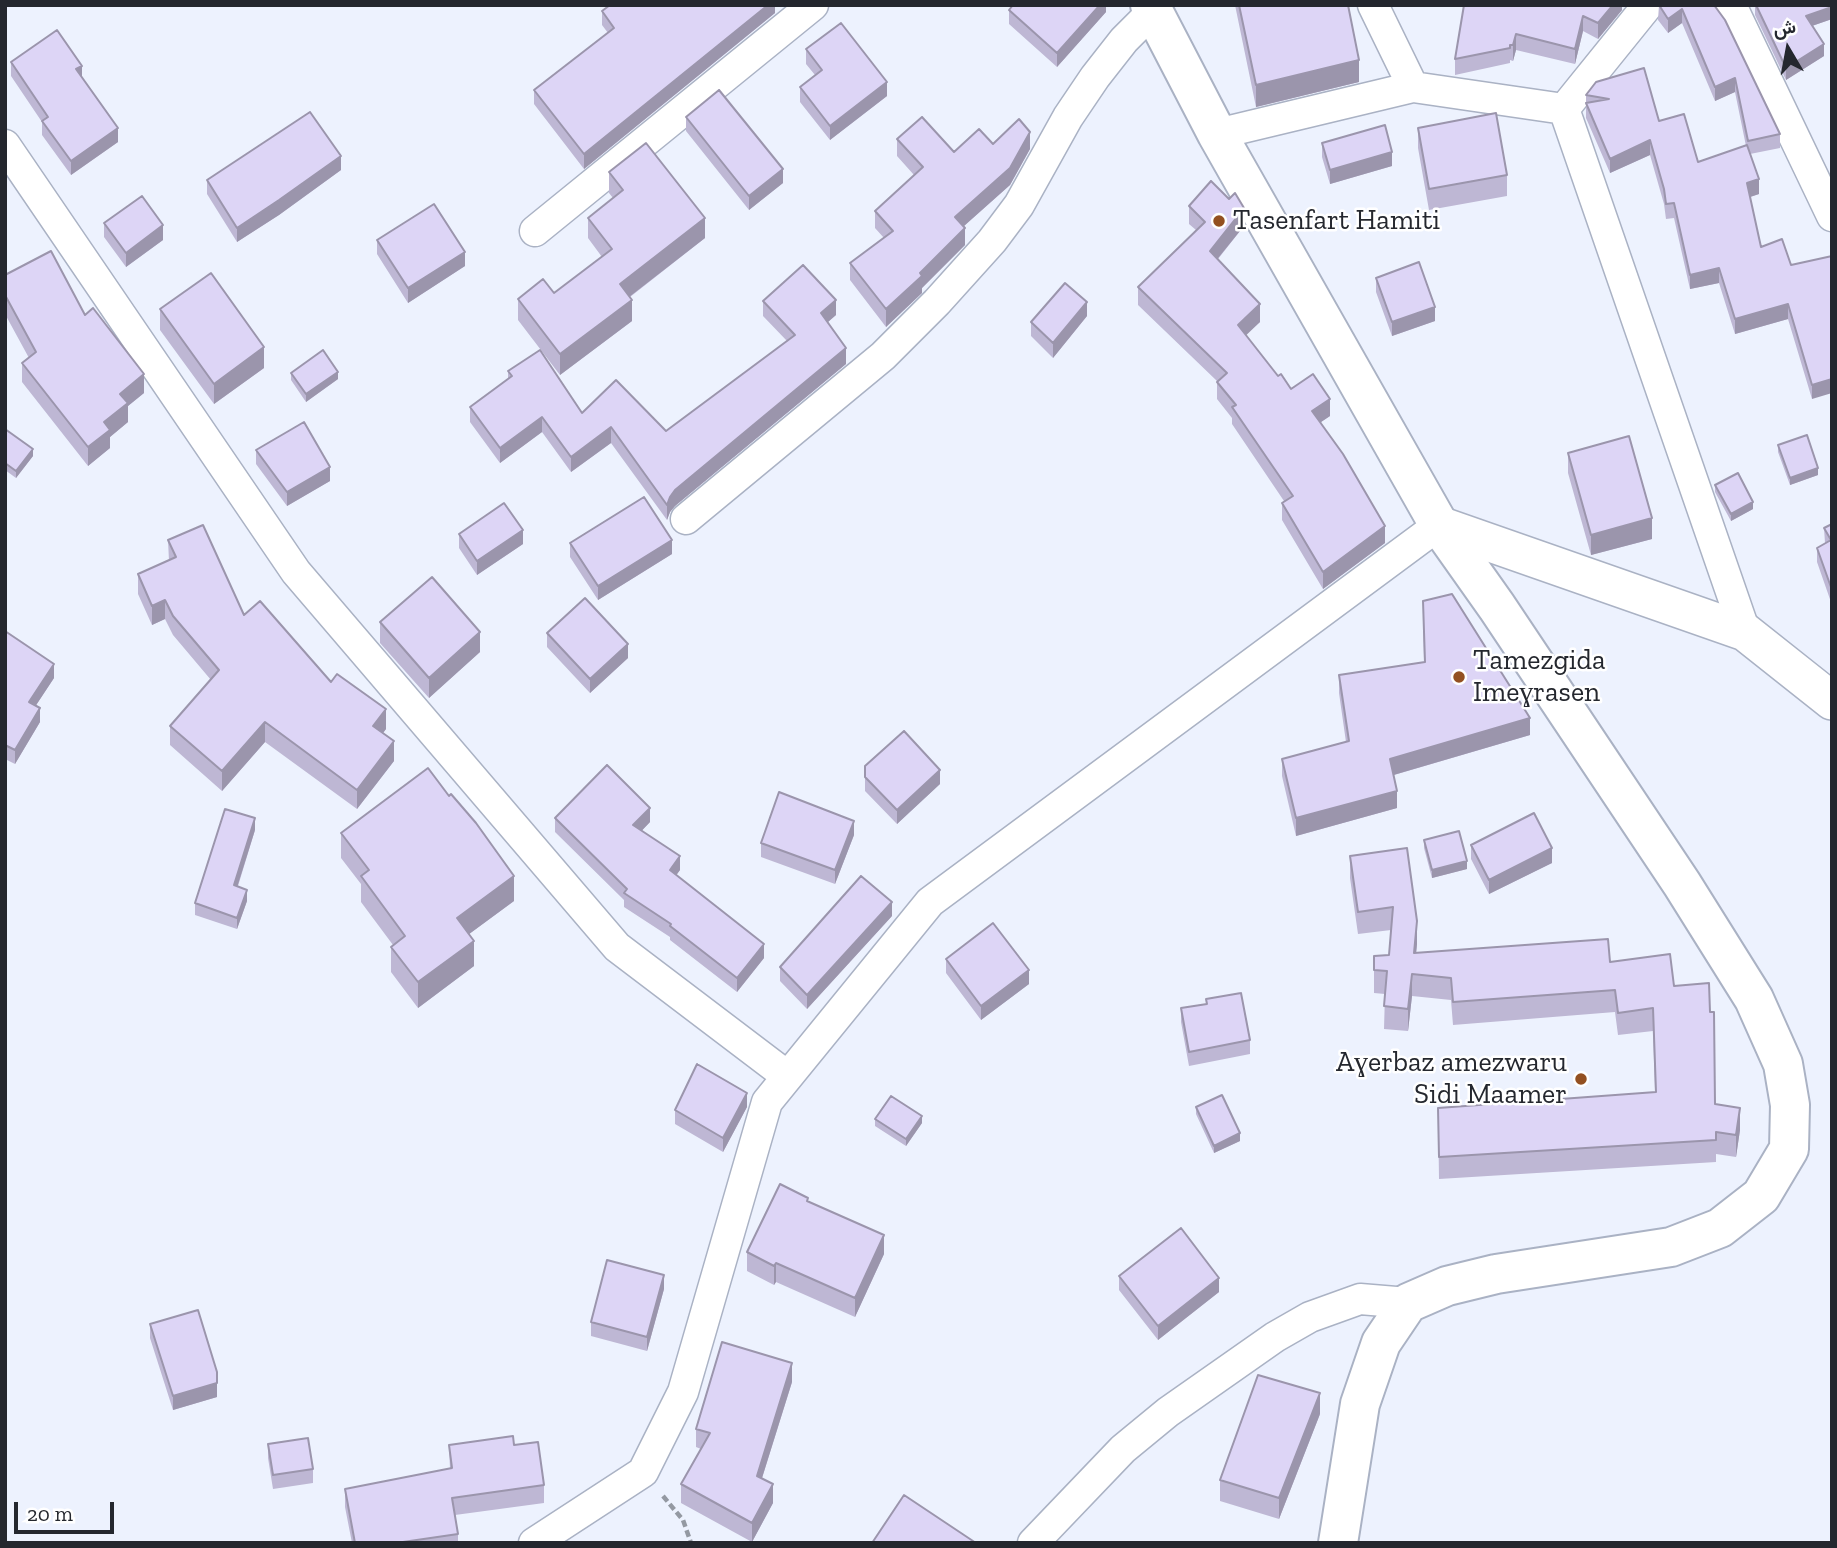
<!DOCTYPE html>
<html>
<head>
<meta charset="utf-8">
<style>
	body { margin:0 }
	#map { position:relative; width:1837px; height:1548px; overflow:hidden; background:#edf2fe; font-family:"Zilla Slab",Vazirmatn,serif }
	canvas { display:block }
	.frame { position:absolute; inset:0; border:7px solid #24272e; pointer-events:none }
	.north { position:absolute; left:1753px; top:14px; width:70px; height:70px; -webkit-text-stroke:5px #fff; paint-order:stroke; rotate:350deg; font-size:19px; font-weight:700; line-height:28px; text-align:center; color:#24272e }
	.north::after { content:''; display:block; margin:auto; width:24px; height:32px; background:#24272e; clip-path:polygon(50% 0,100% 100%,50% 72%,0 100%) }
	.scale { position:absolute; left:14px; top:1502px; width:100px; height:32px; box-sizing:border-box; border:4px solid #24272e; border-top:0; padding-left:9px; font-size:21px; line-height:24px; white-space:nowrap; color:#24272e; -webkit-text-stroke:5px #fff; paint-order:stroke }
</style>
</head>
<body>
<div id="map">
<canvas width="1837" height="1548"></canvas>
<div class="frame"></div>
<div class="north">ش</div>
<div class="scale">20 m</div>
</div>
<script>
const c = document.querySelector('canvas').getContext('2d');
c.lineJoin = 'round';
function poly(rows) {
  const path = new Path2D();
  for (const r of rows) {
    path.moveTo(r[0], r[1]);
    for (let i = 2; i < r.length; i += 2) path.lineTo(r[i], r[i + 1]);
  }
  return path;
}
function strokePath(path, color, width, dash) {
  c.strokeStyle = color;
  c.lineWidth = width;
  c.lineCap = dash ? 'butt' : 'round';
  c.setLineDash(dash || []);
  c.stroke(path);
}
function fillPath(path, color) {
  c.fillStyle = color;
  c.fill(path, 'evenodd');
}
function write(font, color, halo, rows, align = 'center') {
  c.font = font + ' "Zilla Slab",serif';
  c.lineWidth = 5;
  c.setLineDash([]);
  c.textBaseline = 'middle';
  c.strokeStyle = halo;
  c.fillStyle = color;
  for (const [text, x, y, turn = 0] of rows) {
    c.save();
    c.translate(x, y);
    c.rotate((+turn || 0) * Math.PI / 180);
    c.textAlign = isNaN(turn) ? turn : align;
    if (halo) c.strokeText(text, 0, 0);
    c.fillText(text, 0, 0);
    c.restore();
  }
}
const path = poly([
	[663,1496,683,1520,691,1543]
]);
const minor = poly([
	[1731,5,1832,216],
	[1413,87,1564,109,1745,632],
	[1564,109,1648,5],
	[1217,134,1413,87,1373,5],
	[5,145,296,572,617,947,787,1076],
	[535,231,813,5],
	[686,519,883,356,937,302,992,241,1019,205,1068,117,1095,77,1124,40,1153,11],
	[534,1543,643,1472,683,1392,767,1102,930,902,1439,525],
	[1033,1543,1123,1449,1168,1412,1275,1337,1310,1317,1360,1299,1408,1303]
]);
const tertiary = poly([
	[1439,525,1745,632,1832,701]
]);
const secondary = poly([
	[1150,5,1217,134,1439,525,1497,607,1682,884,1754,999,1783,1064,1790,1105,1789,1149,1761,1196,1720,1228,1671,1247,1496,1274,1447,1286,1408,1303,1381,1343,1360,1404,1338,1543]
]);
const wall = poly([
	[775,5,775,13,584,169,534,104,534,90,608,33,602,25,602,11],
	[1106,5,1106,12,1057,67,1009,24,1009,10],
	[1235,5,1348,5,1359,82,1256,107],
	[1464,5,1622,10,1598,39,1583,31,1575,64,1516,50,1513,61,1510,60,1510,63,1455,75,1455,59],
	[1659,5,1714,5,1780,134,1780,148,1750,154,1759,194,1750,197,1761,247,1791,265,1832,256,1812,399,1788,319,1735,334,1719,283,1690,289,1674,218,1666,219,1664,204,1650,155,1610,173,1586,118,1586,95,1596,82,1659,121,1698,162,1746,146,1735,92,1715,101,1682,23,1668,33,1658,20],
	[1755,5,1832,5,1832,19,1812,26,1824,56,1786,80,1755,15],
	[806,49,887,96,830,140,800,102,800,87,815,75,806,64],
	[11,62,82,77,118,142,71,175,42,135,42,122,11,76],
	[686,117,783,183,749,210,686,131],
	[1418,128,1507,175,1507,196,1429,210,1418,148],
	[897,139,954,152,993,144,1030,149,1010,185,964,226,965,245,922,288,922,293,886,327,850,280,850,263,884,238,875,228,875,211,914,175,897,156],
	[1322,143,1392,166,1330,184,1322,157],
	[341,170,279,215,237,242,207,194,207,180],
	[609,172,705,238,630,297,632,321,560,375,518,320,518,299,554,293,602,257,588,238,588,218,613,198,609,193],
	[1189,206,1244,226,1218,259,1260,322,1245,335,1278,376,1291,389,1330,416,1321,422,1385,543,1323,589,1282,520,1282,503,1284,501,1232,424,1232,418,1217,399,1217,381,1138,305,1138,287,1196,230,1189,224],
	[104,223,163,240,126,267,104,237],
	[377,240,465,266,408,303,377,254],
	[5,275,85,315,144,393,128,406,128,422,110,437,110,448,88,466,22,382,22,363,29,358,5,314],
	[1376,278,1435,321,1392,336,1376,292],
	[763,301,836,315,828,322,846,364,675,506,670,512,667,520,611,443,571,472,542,432,500,463,470,422,470,407,508,379,508,371,582,413,666,431,787,341,763,316],
	[160,309,264,368,214,404,160,330],
	[1087,316,1053,358,1031,336,1031,322],
	[291,373,338,379,306,402,291,380],
	[5,429,33,456,16,478,5,470],
	[1778,445,1818,475,1790,485,1778,452],
	[256,450,330,481,287,506,256,464],
	[1568,453,1652,539,1591,555,1568,473],
	[1715,485,1753,509,1731,521,1715,492],
	[1832,524,1832,605,1817,562,1817,548,1825,543,1824,528],
	[459,534,523,544,477,575,459,548],
	[168,540,244,615,331,682,386,729,383,733,394,761,357,809,265,742,222,791,170,745,170,726,211,680,173,635,165,619,152,625,138,594,138,574,169,561],
	[570,543,672,554,598,600,570,557],
	[1423,618,1530,735,1394,775,1397,808,1296,836,1282,776,1282,759,1346,742,1339,693,1339,675,1424,662],
	[380,622,480,652,429,698,380,643],
	[5,631,54,678,36,705,40,722,15,764,5,759],
	[547,633,628,658,590,693,547,647],
	[865,777,940,784,897,824,865,791],
	[555,818,650,822,641,831,680,870,676,875,764,958,737,992,670,940,670,937,624,907,624,900,555,832],
	[255,830,238,886,247,901,237,929,195,915,195,903],
	[341,833,514,901,469,934,474,966,418,1008,391,972,391,947,393,945,361,902,361,884,341,858],
	[854,835,835,884,761,857,761,843],
	[1424,840,1467,869,1432,878,1424,848],
	[1471,845,1552,863,1489,894,1471,859],
	[1407,848,1417,944,1416,953,1610,962,1674,986,1715,1104,1740,1130,1736,1157,1716,1154,1716,1162,1439,1179,1438,1108,1655,1092,1653,1031,1618,1035,1615,1012,1453,1025,1451,1000,1412,996,1408,1031,1384,1029,1385,994,1374,993,1374,956,1389,955,1391,930,1358,934,1350,878,1350,856],
	[892,916,807,1009,780,981,780,967],
	[946,959,1029,984,981,1020,946,973],
	[1206,999,1250,1040,1250,1054,1189,1066,1181,1022,1181,1008,1206,1004],
	[747,1107,723,1152,675,1124,675,1110],
	[1196,1107,1240,1141,1214,1153,1196,1114],
	[875,1119,922,1123,906,1146,875,1126],
	[808,1201,884,1254,855,1317,776,1282,774,1285,747,1271,747,1252],
	[1119,1276,1219,1292,1158,1340,1119,1290],
	[664,1289,647,1351,591,1336,591,1322],
	[150,1324,217,1397,173,1410,150,1338],
	[792,1382,762,1478,773,1503,752,1542,681,1503,681,1484,701,1449,696,1447,696,1429],
	[1320,1414,1279,1519,1220,1501,1220,1480],
	[268,1444,313,1469,313,1483,273,1489,268,1458],
	[449,1445,514,1445,544,1485,544,1503,455,1515,458,1534,458,1543,352,1543,345,1507,345,1489,450,1469]
]);
const shadedWall = poly([
	[768,5,775,5,775,13,584,169,584,154],
	[1100,5,1106,5,1106,12,1057,67,1057,53],
	[1613,5,1622,5,1622,10,1598,39,1598,23],
	[1832,7,1832,19,1806,28,1806,16],
	[1682,9,1682,23,1668,33,1668,19],
	[1583,16,1583,31,1575,64,1575,49],
	[1516,34,1516,50,1513,61,1513,45],
	[1824,44,1824,56,1786,80,1786,68],
	[1359,60,1359,82,1256,107,1256,85],
	[82,66,82,80,76,69],
	[1735,78,1735,92,1715,101,1715,87],
	[887,82,887,96,830,140,830,126],
	[118,128,118,142,71,175,71,161],
	[1030,132,1030,149,1010,185,955,234,955,217],
	[1650,140,1650,155,1610,173,1610,159],
	[1392,152,1392,166,1330,184,1330,170],
	[341,156,341,170,279,215,237,242,237,228],
	[783,169,783,183,749,210,749,196],
	[1759,179,1759,194,1747,198,1747,183],
	[1244,208,1244,226,1210,268,1210,251],
	[705,218,705,238,620,304,620,284],
	[163,225,163,240,126,267,126,253],
	[965,228,965,245,922,288,922,293,886,327,886,309,920,273],
	[465,252,465,266,408,303,408,288],
	[1719,268,1719,283,1690,289,1690,275],
	[632,300,632,321,560,375,560,354],
	[836,300,836,315,821,328,821,313],
	[1087,302,1087,316,1053,358,1053,343],
	[1260,304,1260,322,1238,343,1238,325],
	[1788,304,1788,319,1735,334,1735,319],
	[1435,307,1435,321,1392,336,1392,322],
	[264,347,264,368,214,404,214,384],
	[846,348,846,364,675,506,670,512,667,520,667,505,670,497,675,490],
	[338,372,338,379,306,402,306,394],
	[144,374,144,393,128,406,128,422,110,437,110,448,88,466,88,447,104,422,120,394],
	[1832,379,1832,393,1812,399,1812,385],
	[1330,399,1330,416,1312,428,1312,411],
	[542,417,542,432,500,463,500,448],
	[611,427,611,443,571,472,571,457],
	[33,449,33,456,16,478,16,471],
	[330,467,330,481,287,506,287,492],
	[1818,468,1818,475,1790,485,1790,478],
	[1753,502,1753,509,1731,521,1731,514],
	[1652,518,1652,539,1591,555,1591,535],
	[1385,526,1385,543,1323,589,1323,572],
	[523,530,523,544,477,575,477,561],
	[672,540,672,554,598,600,598,586],
	[165,600,165,619,152,625,152,606],
	[480,632,480,652,429,698,429,678],
	[628,644,628,658,590,693,590,679],
	[54,664,54,678,29,716,29,702],
	[40,708,40,722,15,764,15,750],
	[386,709,386,729,373,746,373,726],
	[1530,718,1530,735,1390,776,1390,759],
	[265,722,265,742,222,791,222,771],
	[394,741,394,761,357,809,357,790],
	[940,770,940,784,897,824,897,810],
	[1397,791,1397,808,1296,836,1296,818],
	[650,808,650,822,633,840,633,825],
	[255,818,255,830,234,897,234,885],
	[854,821,854,835,835,884,835,870],
	[1552,848,1552,863,1489,894,1489,880],
	[680,856,680,870,670,884,670,870],
	[1467,861,1467,869,1432,878,1432,870],
	[514,876,514,901,457,943,457,918],
	[247,890,247,901,237,929,237,918],
	[892,902,892,916,807,1009,807,995],
	[1417,921,1417,944,1414,975,1414,953],
	[474,941,474,966,418,1008,418,982],
	[764,944,764,958,737,992,737,978],
	[1029,970,1029,984,981,1020,981,1006],
	[1412,974,1412,996,1408,1031,1408,1009],
	[747,1093,747,1107,723,1152,723,1138],
	[1740,1108,1740,1130,1736,1157,1736,1135],
	[922,1116,922,1123,906,1146,906,1139],
	[1240,1133,1240,1141,1214,1153,1214,1146],
	[884,1235,884,1254,855,1317,855,1298],
	[776,1263,776,1282,774,1285,774,1266],
	[664,1275,664,1289,647,1351,647,1337],
	[1219,1278,1219,1292,1158,1340,1158,1326],
	[792,1363,792,1382,757,1494,757,1476],
	[217,1383,217,1397,173,1410,173,1396],
	[1320,1393,1320,1414,1279,1519,1279,1498],
	[773,1484,773,1503,752,1542,752,1523]
]);
const building = poly([
	[610,5,768,5,584,154,534,90,614,28,602,11,610,5],
	[1013,5,1100,5,1057,53,1009,10,1013,5],
	[1239,5,1348,5,1359,60,1256,85,1239,5],
	[1464,5,1613,5,1598,23,1583,16,1575,49,1516,34,1513,45,1510,45,1510,48,1455,59,1464,5],
	[1659,5,1714,5,1725,20,1780,134,1748,141,1735,78,1715,87,1682,9,1668,19,1659,5],
	[1756,5,1832,5,1832,7,1806,16,1824,44,1786,68,1756,5],
	[841,23,887,82,830,126,800,87,822,70,806,49,841,23],
	[57,30,82,66,76,69,118,128,71,161,42,121,48,117,11,62,57,30],
	[1644,68,1659,121,1684,114,1698,162,1747,145,1759,179,1747,183,1761,247,1782,239,1791,265,1832,256,1832,379,1812,385,1788,304,1735,319,1719,268,1690,275,1674,203,1666,204,1664,189,1650,140,1610,159,1586,103,1609,99,1586,95,1596,82,1644,68],
	[719,90,783,169,749,196,686,117,719,90],
	[310,112,341,156,279,200,237,228,207,180,310,112],
	[1496,113,1507,175,1429,189,1418,128,1496,113],
	[922,117,954,152,979,129,993,144,1019,119,1030,132,1010,168,955,217,965,228,920,273,922,276,886,309,850,263,893,231,875,211,923,167,897,139,922,117],
	[1385,125,1392,152,1330,170,1322,143,1385,125],
	[646,143,705,218,620,284,632,300,560,354,518,299,543,279,554,293,612,249,588,218,623,190,609,172,646,143],
	[1211,181,1229,199,1235,193,1244,208,1210,251,1260,304,1238,325,1278,376,1281,374,1291,389,1313,374,1330,399,1312,411,1343,454,1385,526,1323,572,1282,503,1293,496,1232,407,1236,405,1217,382,1227,373,1138,287,1205,222,1189,206,1211,181],
	[142,196,163,225,126,253,104,223,142,196],
	[434,204,465,252,408,288,377,240,434,204],
	[51,251,85,315,93,308,144,374,120,394,128,403,104,422,110,430,88,447,22,363,36,352,5,295,5,275,51,251],
	[1419,262,1435,307,1392,322,1376,278,1419,262],
	[803,265,836,300,821,313,846,348,675,490,670,497,667,505,611,427,571,457,542,417,500,448,470,407,512,376,508,371,540,350,582,413,616,380,666,431,795,335,763,301,803,265],
	[211,273,264,347,214,384,160,309,211,273],
	[1065,283,1087,302,1053,343,1031,322,1065,283],
	[323,350,338,372,306,394,291,373,323,350],
	[304,422,330,467,287,492,256,450,304,422],
	[5,429,33,449,16,471,5,463,5,429],
	[1807,435,1818,468,1790,478,1778,445,1807,435],
	[1629,436,1652,518,1591,535,1568,453,1629,436],
	[1738,473,1753,502,1731,514,1715,485,1738,473],
	[644,497,672,540,598,586,570,543,644,497],
	[504,503,523,530,477,561,459,534,504,503],
	[1832,524,1832,590,1817,548,1831,540,1824,528,1832,524],
	[203,525,244,615,260,601,331,682,337,674,386,709,373,726,394,741,357,790,265,722,222,771,170,726,219,670,173,616,165,600,152,606,138,574,176,557,168,540,203,525],
	[432,577,480,632,429,678,380,622,432,577],
	[1452,594,1530,718,1390,759,1397,791,1296,818,1282,759,1349,741,1339,675,1425,662,1423,601,1452,594],
	[585,598,628,644,590,679,547,633,585,598],
	[5,631,54,664,29,702,40,708,15,750,5,745,5,631],
	[904,731,940,770,897,810,865,777,865,766,904,731],
	[607,765,650,808,633,825,680,856,670,870,764,944,737,978,670,926,671,924,624,893,627,889,555,818,607,765],
	[428,768,449,796,451,794,476,823,514,876,457,918,474,941,418,982,391,947,405,936,361,876,369,870,341,833,428,768],
	[779,792,854,821,835,870,761,843,779,792],
	[225,809,255,818,234,885,247,890,237,918,195,903,225,809],
	[1534,813,1552,848,1489,880,1471,845,1534,813],
	[1459,831,1467,861,1432,870,1424,840,1459,831],
	[1407,848,1417,921,1414,953,1608,939,1610,962,1670,954,1674,986,1709,983,1710,1012,1714,1012,1715,1104,1740,1108,1736,1135,1716,1132,1716,1140,1439,1157,1438,1108,1656,1092,1653,1008,1618,1013,1615,990,1453,1002,1451,978,1412,974,1408,1009,1384,1006,1387,971,1374,970,1374,956,1389,955,1393,907,1358,912,1350,856,1407,848],
	[861,876,892,902,807,995,780,967,861,876],
	[993,923,1029,970,981,1006,946,959,993,923],
	[1241,993,1250,1040,1189,1052,1181,1008,1207,1004,1206,999,1241,993],
	[697,1064,747,1093,723,1138,675,1110,697,1064],
	[1222,1095,1240,1133,1214,1146,1196,1107,1222,1095],
	[891,1096,922,1116,906,1139,875,1119,891,1096],
	[780,1184,808,1198,807,1201,884,1235,855,1298,776,1263,774,1266,747,1252,780,1184],
	[1181,1228,1219,1278,1158,1326,1119,1276,1181,1228],
	[607,1260,664,1275,647,1337,591,1322,607,1260],
	[198,1310,217,1372,217,1383,173,1396,150,1324,198,1310],
	[722,1342,792,1363,757,1476,773,1484,752,1523,681,1484,710,1433,696,1429,722,1342],
	[1258,1375,1320,1393,1279,1498,1220,1480,1258,1375],
	[513,1436,514,1445,538,1442,544,1485,452,1498,458,1534,396,1543,355,1543,345,1489,452,1468,449,1445,513,1436],
	[308,1438,313,1469,273,1475,268,1444,308,1438],
	[904,1495,976,1543,872,1543,904,1495]
]);
const markers = [
	[1219,221,7,"#935021"],
	[1459,677,7,"#935021"],
	[1581,1079,7,"#935021"]
];
const poiNames = [
	["Tasenfart Hamiti",1233,221],
	["Tamezgida",1473,661],
	["Imeɣrasen",1473,693],
	["Aɣerbaz amezwaru",1567,1063,"right"],
	["Sidi Maamer",1567,1095,"right"]
];
strokePath(minor, '#aab2c4', 33);
strokePath(tertiary, '#aab2c4', 40);
strokePath(secondary, '#aab2c4', 42);
strokePath(path, '#9499a2', 4.5, [7, 3.5]);
strokePath(minor, '#fff', 30);
strokePath(tertiary, '#fff', 37);
strokePath(secondary, '#fff', 38);
fillPath(wall, '#beb7d4');
fillPath(shadedWall, '#9b95ac');
fillPath(building, '#ddd5f6');
strokePath(building, '#9b95ac', 2);
for (const [x, y, r, color] of markers) {
  const dot = new Path2D();
  dot.arc(x, y, r, 0, 2 * Math.PI);
  c.fillStyle = color;
  c.fill(dot);
  strokePath(dot, '#fff', 2.5);
}
write('28px', '#24272e', '#fff', poiNames, 'left');
</script>
</body>
</html>
